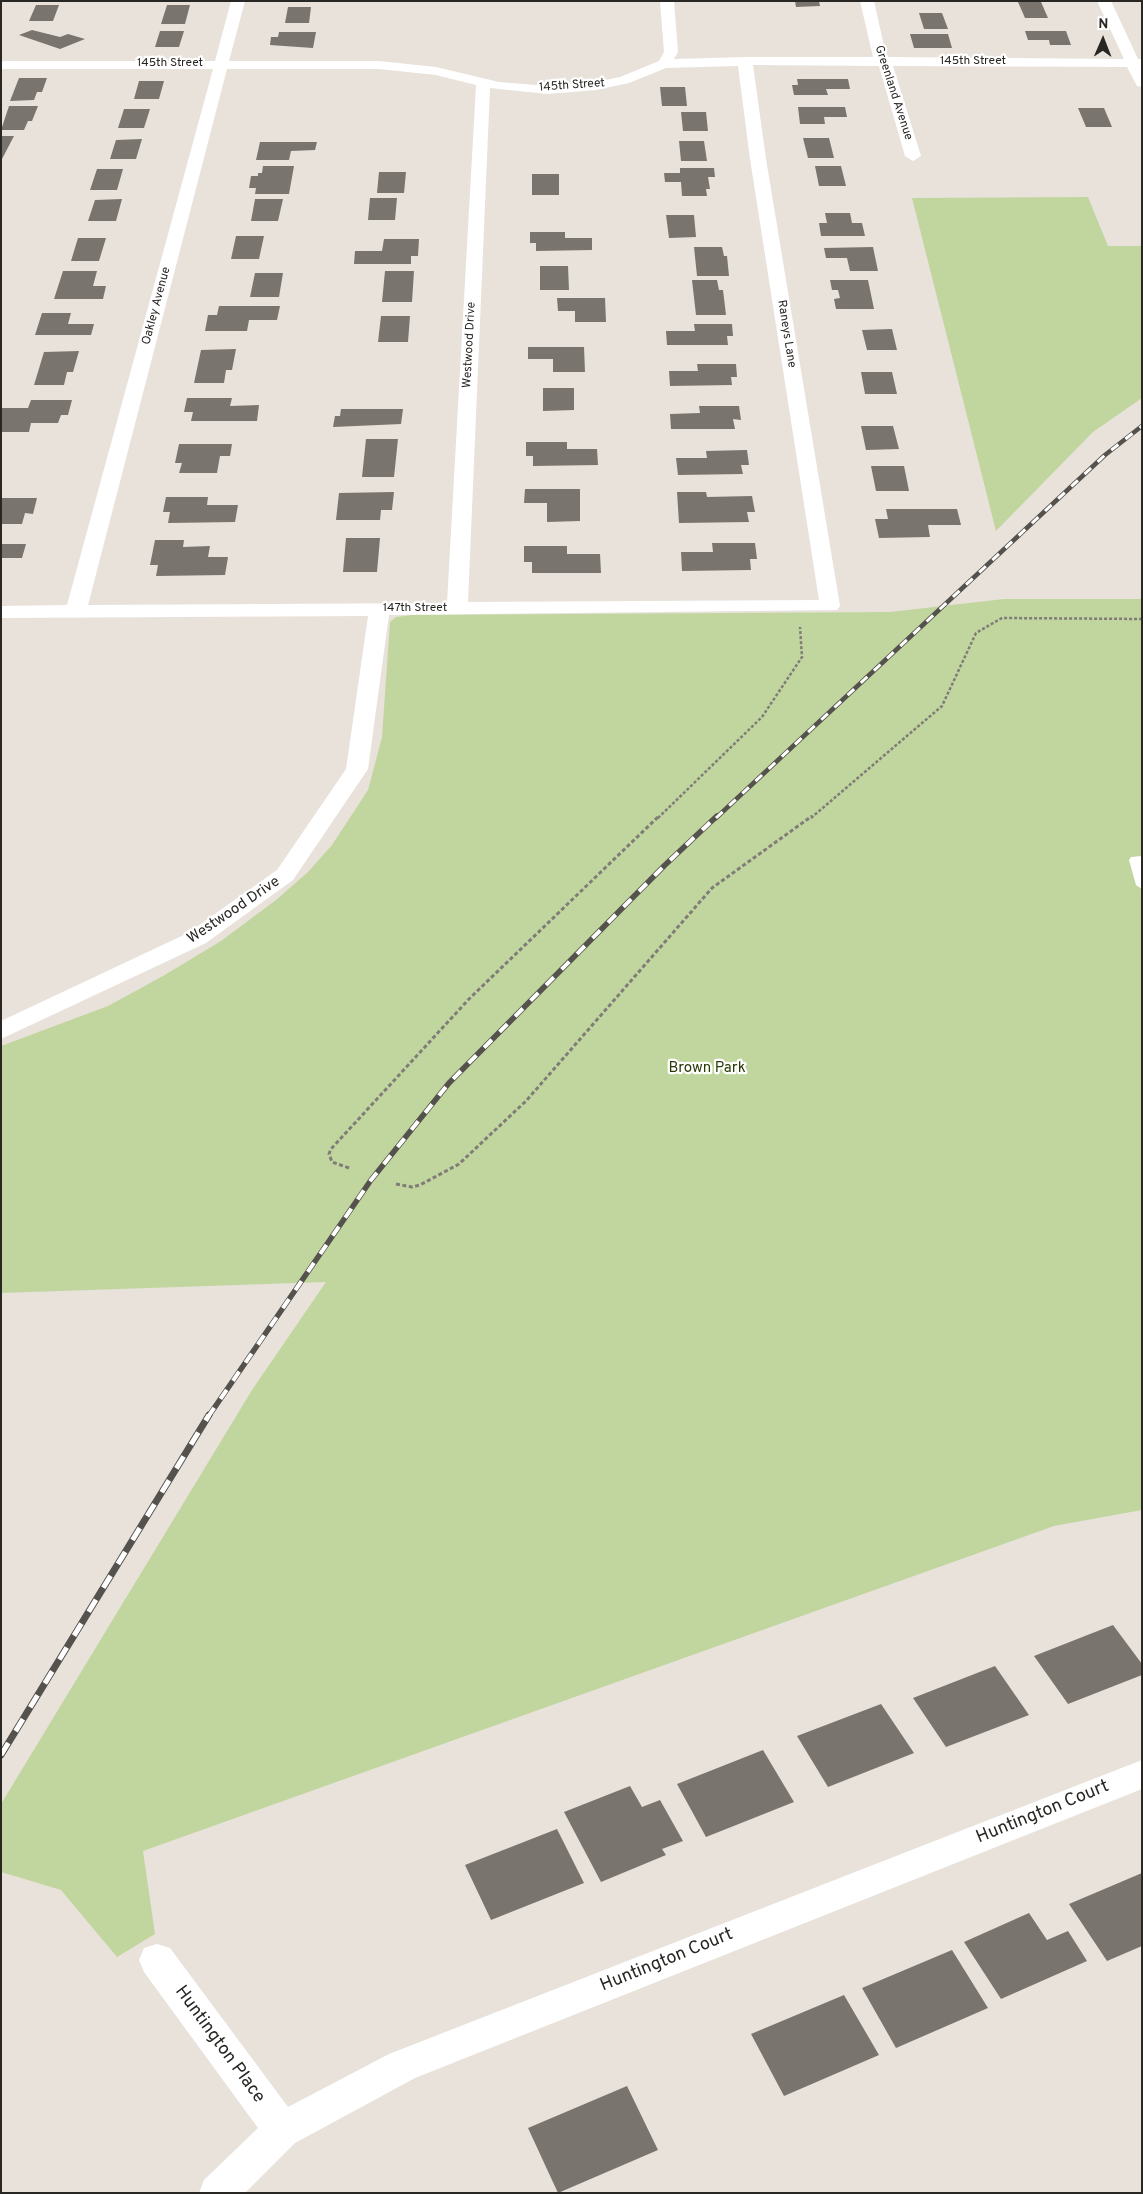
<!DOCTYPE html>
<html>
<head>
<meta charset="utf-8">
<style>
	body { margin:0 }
	#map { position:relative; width:1143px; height:2194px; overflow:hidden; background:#e8e2db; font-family:Overpass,sans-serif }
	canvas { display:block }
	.frame { position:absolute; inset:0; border:2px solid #292724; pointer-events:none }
	.north { position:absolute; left:1078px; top:15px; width:50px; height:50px; -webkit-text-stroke:4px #fff; paint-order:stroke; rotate:1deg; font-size:14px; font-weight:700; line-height:20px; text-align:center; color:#292724 }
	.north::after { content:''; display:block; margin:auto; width:18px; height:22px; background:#292724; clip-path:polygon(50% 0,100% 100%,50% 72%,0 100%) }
</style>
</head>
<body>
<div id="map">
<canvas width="1143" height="2194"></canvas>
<div class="frame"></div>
<div class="north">N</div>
</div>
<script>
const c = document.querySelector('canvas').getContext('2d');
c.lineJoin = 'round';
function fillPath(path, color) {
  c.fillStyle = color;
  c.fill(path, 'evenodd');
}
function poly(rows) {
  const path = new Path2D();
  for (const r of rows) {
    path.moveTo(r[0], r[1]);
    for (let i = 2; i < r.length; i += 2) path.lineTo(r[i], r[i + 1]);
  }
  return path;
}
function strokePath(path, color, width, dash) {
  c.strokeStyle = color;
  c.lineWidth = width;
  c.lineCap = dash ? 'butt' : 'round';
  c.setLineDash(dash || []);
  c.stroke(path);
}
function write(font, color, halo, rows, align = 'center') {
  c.font = font + ' Overpass,sans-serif';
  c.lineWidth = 4.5;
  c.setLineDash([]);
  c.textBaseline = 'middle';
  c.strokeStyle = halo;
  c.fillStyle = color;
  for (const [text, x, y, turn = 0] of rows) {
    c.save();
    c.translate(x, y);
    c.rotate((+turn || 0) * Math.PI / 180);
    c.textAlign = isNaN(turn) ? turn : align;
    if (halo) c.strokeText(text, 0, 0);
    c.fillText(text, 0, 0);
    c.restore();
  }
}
const green = poly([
	[1088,197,1108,246,1142,246,1142,398,1093,432,996,531,912,198],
	[1004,599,1142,599,1142,1510,1054,1526,143,1851,155,1934,117,1957,61,1890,1,1872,1,1804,252,1390,326,1282,1,1293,1,1046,108,1006,163,976,221,941,276,900,308,872,332,845,368,790,382,737,390,622,396,617,412,615,890,612]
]);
const building = poly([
	[795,1,819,1,820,6,796,7],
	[1018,2,1041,2,1048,18,1025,18],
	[36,5,59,5,53,21,29,21],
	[167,5,190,5,185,24,161,24],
	[288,7,311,7,309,23,285,23],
	[919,13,942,13,948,29,924,29],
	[32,30,60,37,68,34,85,39,60,49,19,35],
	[160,31,184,31,179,47,155,47],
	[1025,31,1066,31,1071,45,1050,45,1049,40,1028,40],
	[279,32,316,32,313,48,270,45,271,37,278,37],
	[910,34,948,34,952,48,914,48],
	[19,78,47,78,42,92,37,92,34,100,10,101],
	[797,79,848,79,850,89,826,89,828,95,794,95,792,85,798,85],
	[139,81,164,81,159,99,134,99],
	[660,87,685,87,687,106,662,106],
	[9,106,38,106,32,121,28,121,24,130,1,130],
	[798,107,845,107,847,117,824,117,825,124,800,124],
	[1078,108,1104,108,1112,127,1086,127],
	[124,109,150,109,144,128,118,128],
	[681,112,706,112,708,131,683,131],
	[1,136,14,136,1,161],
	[803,138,829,138,834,158,808,158],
	[142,139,136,159,110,159,116,140],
	[679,141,704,141,707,161,681,161],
	[260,142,317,142,315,150,291,151,289,160,256,160],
	[263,166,294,166,289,194,255,194,256,188,249,188,251,176,258,176,258,173,262,173],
	[815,166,841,166,846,186,819,186],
	[680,168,714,168,715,177,708,177,710,189,706,189,707,196,682,196,681,182,665,182,664,173,680,173],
	[97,169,123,169,117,190,90,190],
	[379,172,406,172,404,193,377,193],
	[532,174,559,174,559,195,532,195],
	[370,198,397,198,395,220,368,220],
	[122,199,116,221,88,221,95,200],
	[255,199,283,199,278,221,251,221],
	[825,213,850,213,852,223,862,223,865,236,821,236,819,223,827,223],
	[666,215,694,215,696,237,669,238],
	[530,232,565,232,565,238,592,238,592,250,536,251,536,243,530,243],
	[236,236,264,236,259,259,231,259],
	[78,238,106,238,99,261,71,261],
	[384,239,419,239,418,256,411,256,411,264,354,264,355,251,382,251],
	[694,247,722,247,724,256,727,256,729,276,697,276],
	[873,247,878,271,850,271,847,258,826,258,824,248],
	[540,266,568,266,569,290,540,290],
	[63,271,97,271,93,286,106,286,103,299,54,299],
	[385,271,414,271,412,302,382,302],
	[255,273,283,273,279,297,250,297],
	[692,280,717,280,719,290,723,290,726,315,696,315],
	[830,280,868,280,874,309,836,309,834,299,840,298,838,290,832,290],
	[557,298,605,298,606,322,575,322,575,311,558,311],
	[219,306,280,306,277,320,249,320,247,331,205,331,208,315,217,315],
	[42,313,71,313,68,324,94,324,91,335,35,335],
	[381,316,410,316,408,342,378,342],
	[694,324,732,324,733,336,727,336,728,345,667,345,666,331,695,331],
	[892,329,897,350,867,350,862,330],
	[528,347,584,347,585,372,553,372,553,359,528,359],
	[236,349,232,370,226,370,224,383,194,383,201,350],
	[79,351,73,372,67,372,64,385,34,385,44,352],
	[697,364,736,364,737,377,731,377,732,385,670,386,669,371,698,371],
	[861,372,892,372,897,394,865,394],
	[543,388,574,388,574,410,543,411],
	[187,398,232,398,230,406,259,405,257,421,191,421,193,412,184,412],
	[31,400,72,400,68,415,61,415,58,423,31,423,29,432,1,432,1,408,28,408],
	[699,406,739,406,741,420,733,419,735,429,671,429,670,414,700,413],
	[341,409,403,409,401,424,333,427,335,416,340,416],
	[861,426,893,426,899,449,866,450],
	[366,439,398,439,394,477,362,477],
	[526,442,567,442,567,449,597,449,598,465,533,466,533,456,526,456],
	[179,444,232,444,230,456,220,456,217,473,179,473,182,463,175,463],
	[747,450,749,465,741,465,743,474,678,475,676,458,707,458,706,451],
	[871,466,904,466,909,491,876,491],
	[525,489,580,489,580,521,547,522,547,503,524,503],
	[394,492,392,510,381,510,380,520,336,520,339,493],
	[677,492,706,492,707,497,752,496,755,512,747,512,749,522,679,523],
	[166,497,208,497,207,505,238,505,235,522,168,523,170,512,163,512],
	[1,498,37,498,33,514,25,513,22,524,1,524],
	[886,509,957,509,961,525,928,525,930,537,879,538,875,519,888,519],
	[346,538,380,538,377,572,343,572],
	[155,540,184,540,183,547,210,546,208,557,228,557,225,575,156,576,158,565,150,565],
	[712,543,755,543,757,559,750,559,751,570,682,571,681,552,713,552],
	[1,544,26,544,22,558,1,558],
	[524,546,567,546,567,554,600,554,601,573,532,573,532,562,524,562],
	[1113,1625,1142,1664,1142,1675,1068,1704,1034,1656],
	[995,1666,1029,1715,946,1747,913,1698],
	[881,1704,914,1753,828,1787,797,1736],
	[763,1750,794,1802,706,1837,677,1784],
	[630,1786,642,1807,660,1800,683,1841,662,1849,666,1855,601,1882,564,1812],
	[557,1829,584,1883,491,1920,465,1865],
	[1142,1873,1142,1946,1107,1961,1069,1904],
	[1029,1913,1047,1940,1068,1931,1087,1961,1001,1999,964,1942],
	[952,1950,988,2008,896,2048,862,1988],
	[844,1995,879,2055,784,2096,751,2034],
	[627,2086,658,2150,558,2193,528,2128]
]);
const pathFar1 = poly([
	[658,818,762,717,802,657,800,627],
	[811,818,942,706,976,633,1002,618,1142,619]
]);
const path = poly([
	[349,1168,332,1162,329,1154,331,1149,469,999,659,816],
	[396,1184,412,1187,420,1185,459,1164,526,1101,712,888,812,816]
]);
const lane = poly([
	[1142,856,1142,889,1136,885,1129,860,1131,857,1142,856]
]);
const street = poly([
	[231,1,245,1,229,61,379,61,436,67,499,82,547,86,596,82,620,77,659,61,664,52,660,1,674,1,678,52,674,59,745,57,873,57,860,1,874,1,886,55,889,57,1124,59,1097,1,1111,1,1138,59,1142,59,1142,87,1137,86,1127,67,893,66,921,156,913,161,905,156,879,66,753,65,766,159,840,606,837,610,389,615,368,769,293,880,206,943,1,1039,1,1021,188,933,277,870,346,769,368,616,1,618,1,606,67,605,213,69,1,69,1,61,215,61,231,1],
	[738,66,750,159,819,600,468,602,490,88,547,94,596,90,629,83,666,68,738,66],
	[227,69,379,69,436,75,476,85,447,603,88,605,227,69],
	[1142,1760,1142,1789,415,2078,295,2143,245,2193,199,2193,204,2180,258,2128,144,1972,139,1960,144,1948,157,1944,170,1948,288,2107,389,2054,1142,1760]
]);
const railFar2 = poly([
	[716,818,1105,455,1142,426]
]);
const railFar1 = poly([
	[208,1417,371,1180,449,1083,665,865,717,816]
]);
const rail = poly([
	[1,1755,209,1415]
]);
const farStreetnames = [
	["145th Street",973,62],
	["145th Street",170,64],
	["145th Street",572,86,-4],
	["Greenland Avenue",893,93,72],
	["Oakley Avenue",157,306,-75],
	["Raneys Lane",786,334,81],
	["Westwood Drive",470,345,-87],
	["147th Street",415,609]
];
const streetNames = [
	["Westwood Drive",234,911,-34]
];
const parkNames = [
	["Brown Park",707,1069]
];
const nearStreetnames = [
	["Huntington Court",1043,1813,-22],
	["Huntington Court",667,1961,-22],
	["Huntington Place",219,2045,54]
];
fillPath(green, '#c1d69e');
fillPath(building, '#79746e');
strokePath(pathFar1, '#807c78', 2.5, [3, 2]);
strokePath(path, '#807c78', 3, [4, 2.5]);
fillPath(lane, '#fff');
fillPath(street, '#fff');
strokePath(railFar2, '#55524e', 4.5);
strokePath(railFar1, '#55524e', 5.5);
strokePath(rail, '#55524e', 7);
strokePath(railFar2, '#fff', 3, [9]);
strokePath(railFar1, '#fff', 4, [11]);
strokePath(rail, '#fff', 5, [14]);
write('12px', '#292724', '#fff', farStreetnames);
write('15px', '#292724', '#fff', streetNames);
write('15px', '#2a3905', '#fff', parkNames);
write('18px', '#292724', '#fff', nearStreetnames);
</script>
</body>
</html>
